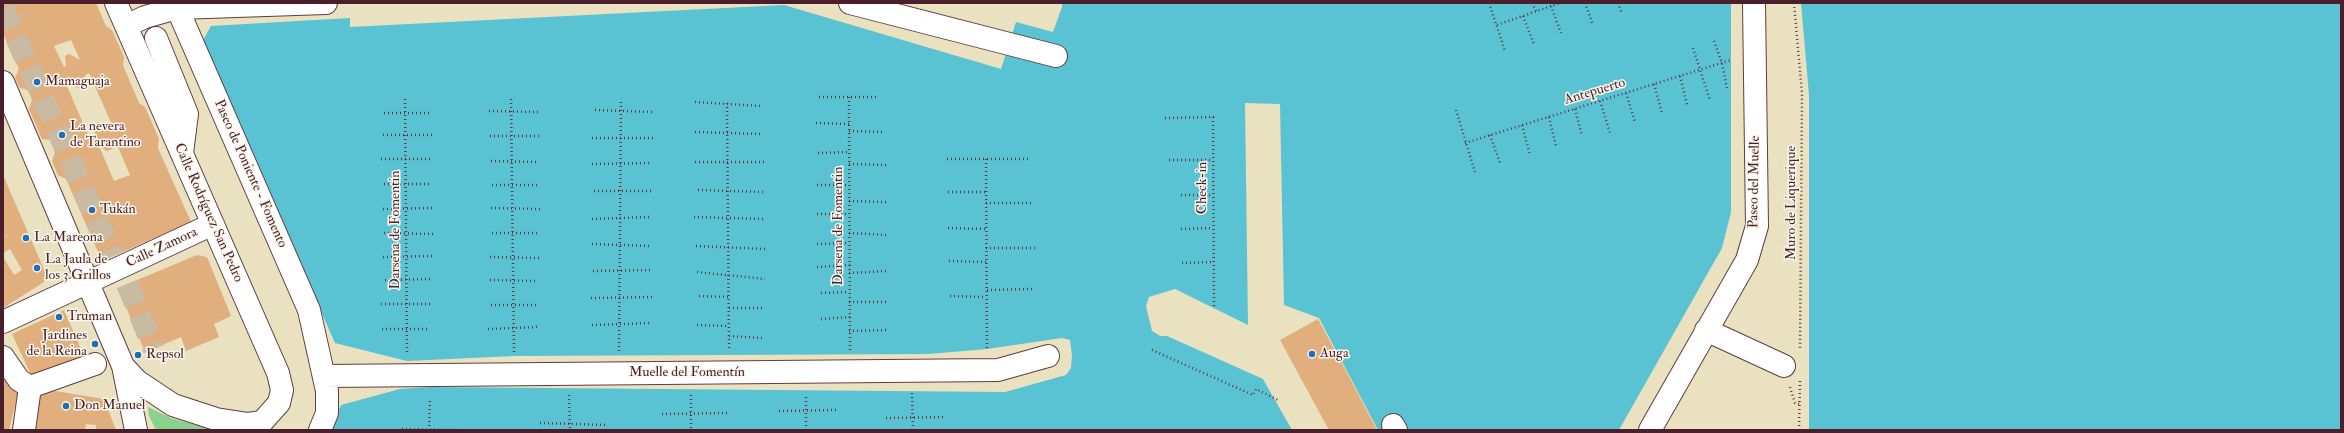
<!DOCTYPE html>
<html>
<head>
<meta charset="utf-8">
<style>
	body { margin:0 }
	#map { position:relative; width:2344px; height:433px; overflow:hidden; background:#e9e1bf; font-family:"IM FELL Double Pica",serif }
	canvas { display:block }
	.frame { position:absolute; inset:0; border:4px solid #4a1f2b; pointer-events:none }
</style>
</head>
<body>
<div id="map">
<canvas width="2344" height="433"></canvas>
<div class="frame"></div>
</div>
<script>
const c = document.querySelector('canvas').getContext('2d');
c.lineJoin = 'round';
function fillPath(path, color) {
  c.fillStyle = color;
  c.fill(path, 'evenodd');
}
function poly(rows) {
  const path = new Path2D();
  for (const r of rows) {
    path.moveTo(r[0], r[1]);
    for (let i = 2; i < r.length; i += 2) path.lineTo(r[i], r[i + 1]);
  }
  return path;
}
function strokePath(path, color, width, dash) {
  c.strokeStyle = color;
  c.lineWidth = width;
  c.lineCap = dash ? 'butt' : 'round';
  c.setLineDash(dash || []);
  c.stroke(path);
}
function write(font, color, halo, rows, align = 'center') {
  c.font = font + ' "IM FELL Double Pica",serif';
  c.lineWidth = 3;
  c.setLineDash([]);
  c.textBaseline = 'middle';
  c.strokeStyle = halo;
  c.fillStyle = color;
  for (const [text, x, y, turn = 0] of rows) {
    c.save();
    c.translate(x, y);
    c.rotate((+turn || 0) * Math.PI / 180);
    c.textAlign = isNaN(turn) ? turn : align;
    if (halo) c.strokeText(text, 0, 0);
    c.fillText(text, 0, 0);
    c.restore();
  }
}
const green = poly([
	[148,407,171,418,213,430,156,430,149,416]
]);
const water = poly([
	[1062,3,1731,3,1731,212,1722,248,1619,430,1378,430,1319,318,1284,305,1280,104,1245,103,1248,325,1175,289,1149,297,1146,306,1152,331,1160,336,1167,336,1263,379,1292,430,331,430,341,405,400,389,430,387,1005,392,1066,375,1071,368,1072,355,1070,340,1062,338,987,349,929,354,514,356,407,361,335,343,202,42,211,26,350,18,350,27,784,5,1001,69,1016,22,1053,32,1062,7],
	[1801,3,2341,3,2341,430,1809,430,1809,95]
]);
const building = poly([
	[7,3,96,3,106,26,112,30,124,57,123,65,139,103,145,107,159,139,158,148,191,222,102,261,66,179,58,175,52,161,55,152,50,140,42,139,29,109,32,100,28,90,20,88,15,78,19,69,3,33,3,5],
	[71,40,80,60,69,54,65,56,66,66,64,67,54,46],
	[89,73,113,127,108,128,104,123,97,122,94,128,95,134,89,137,66,84,71,81,75,87,82,88,86,83,85,75],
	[115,140,130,175,114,181,99,146,107,151,112,149],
	[3,175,46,274,44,282,3,308,3,257,14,275,22,270,10,249,3,253,3,238,15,233,4,237,3,234],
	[197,255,207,257,231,316,214,324,219,337,186,351,181,337,145,352,118,288],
	[64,310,84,356,32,377,12,334],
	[1318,319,1345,369,1377,430,1329,430,1280,340],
	[3,372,18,393,9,430,3,430],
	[54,389,55,391,104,399,116,430,96,430,96,425,86,424,85,430,33,430,40,401,38,391]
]);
const minorTunnel = poly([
	[3,8,113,256],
	[127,284,154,349]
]);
const path = poly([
	[1489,3,1505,51],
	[1532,3,1536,11],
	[1585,3,1593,25],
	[1618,3,1622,14],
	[1649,3,1650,6],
	[1794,3,1802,94,1800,350],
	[1551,6,1561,33],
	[1523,16,1534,44],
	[1497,25,1560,3],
	[1714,41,1722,63,1727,89],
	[1693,48,1710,100],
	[1680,76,1687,105],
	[1654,84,1662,113],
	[1626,93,1635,122],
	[819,97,878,97],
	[849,97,850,350],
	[405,99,407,354],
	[511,99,514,353],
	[1600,101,1610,133],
	[695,102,762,106],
	[727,103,729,350],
	[1575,109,1582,136],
	[595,110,653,112],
	[1456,110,1475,172],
	[489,111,538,112],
	[384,113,432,113],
	[1549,117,1556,146],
	[1165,118,1213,117,1214,308],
	[816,123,849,124],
	[1522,125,1530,155],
	[849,131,884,132],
	[695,132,760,134],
	[383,135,432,135],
	[1490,135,1500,163],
	[490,136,540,136],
	[592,138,653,138],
	[1465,143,1731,60],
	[818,153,849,152],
	[381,159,432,159],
	[947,159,1029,159],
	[986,159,987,348],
	[1169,160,1213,160],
	[491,161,539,162],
	[695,162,764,162],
	[592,164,650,163],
	[849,164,886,165],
	[384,184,432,184],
	[492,185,539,185],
	[817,185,849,185],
	[698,190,763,192],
	[594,191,652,191],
	[948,192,986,192],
	[1181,195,1213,195],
	[849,201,886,202],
	[986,203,1033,203],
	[491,208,540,209],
	[383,209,433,208],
	[817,214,849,214],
	[694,217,766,219],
	[592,219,650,217],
	[948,228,986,229],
	[1181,229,1213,228],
	[384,233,435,234],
	[492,233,538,233],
	[849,233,888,235],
	[592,244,651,246],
	[817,244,849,243],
	[696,246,766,249],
	[986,248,1035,248],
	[383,257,434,256],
	[490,257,540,258],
	[949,261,986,262],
	[1182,263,1214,262],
	[817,267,850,265],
	[593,271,653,270],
	[697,272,765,279],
	[849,273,888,271],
	[385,280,432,279],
	[490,280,538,281],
	[987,290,1032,289],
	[821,293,849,292],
	[699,296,728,297],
	[950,296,986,297],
	[591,298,652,297],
	[849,302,889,302],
	[381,304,430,304],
	[491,305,538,305],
	[729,308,763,308],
	[821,319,850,317],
	[592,325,651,323],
	[697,325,729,326],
	[382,329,430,329],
	[488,329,539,327],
	[849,331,888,330],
	[729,336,763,338],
	[1152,350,1253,395,1256,389,1278,400],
	[619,351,621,102],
	[1790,387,1795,403,1800,404],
	[912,393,913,430],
	[569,395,570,430],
	[691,395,691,430],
	[779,411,837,410],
	[662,414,727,413],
	[886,418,946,417],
	[540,423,607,425],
	[402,429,461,430],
	[429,430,430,398],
	[806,430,806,394],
	[1799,430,1800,381]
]);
const minor = poly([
	[116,3,278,373,282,390,279,403,262,422,248,430],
	[175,3,309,310,327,391,327,413,320,430],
	[850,3,1056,56],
	[126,26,145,17,177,8,326,3],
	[156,38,187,114,182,153],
	[3,82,123,366,136,430],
	[3,322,213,224],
	[1706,330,1784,366],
	[3,357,19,380,30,387,24,430],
	[123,366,137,381,173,405,216,419,248,424,262,422],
	[324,376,998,370,1048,356],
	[30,387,95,364],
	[1393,425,1396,430],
	[1650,430,1747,260,1757,226,1754,3]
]);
const markers = [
	[37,82,4,"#1f6fb2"],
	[62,135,4,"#1f6fb2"],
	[92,210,4,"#1f6fb2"],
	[26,238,4,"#1f6fb2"],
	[37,268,4,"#1f6fb2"],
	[59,317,4,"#1f6fb2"],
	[95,344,4,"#1f6fb2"],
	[1312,354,4,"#1f6fb2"],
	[138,355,4,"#1f6fb2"],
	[66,406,4,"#1f6fb2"]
];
const poiNames = [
	["Mamaguaja",45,82],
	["La nevera",70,127],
	["de Tarantino",70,143],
	["Tukán",100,210],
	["La Mareona",34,238],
	["La Jaula de",45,260],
	["los 3 Grillos",45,276],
	["Truman",67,317],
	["Jardines",87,336,"right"],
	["de la Reina",87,352,"right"],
	["Auga",1320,354],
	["Repsol",146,355],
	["Don Manuel",74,406]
];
const streetNames = [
	["Antepuerto",1595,92,-17],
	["Paseo de Poniente - Fomento",250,174,66],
	["Paseo del Muelle",1755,182,-89],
	["Check-in",1203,188,-90],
	["Muro de Liquerique",1792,203,-90],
	["Calle Rodríguez San Pedro",208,213,66],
	["Darsena de Fomentin",839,226,-90],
	["Darsena de Fomentin",396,230,-90],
	["Calle Zamora",162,248,-25],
	["Muelle del Fomentín",687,373]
];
fillPath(green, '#88d28e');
fillPath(water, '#59c3d4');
fillPath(building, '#e1ae7d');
strokePath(minorTunnel, '#c9baa1', 22, [22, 11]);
strokePath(minor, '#623c41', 24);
strokePath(path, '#623c41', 2.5, [1, 3]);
strokePath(minor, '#fff', 22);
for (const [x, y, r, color] of markers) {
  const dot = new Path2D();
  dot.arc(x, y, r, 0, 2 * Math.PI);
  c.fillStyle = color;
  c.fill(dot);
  strokePath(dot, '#fbf7ec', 1.5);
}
write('14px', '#4a1f2b', '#fbf7ec', poiNames, 'left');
write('14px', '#4a1f2b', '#fbf7ec', streetNames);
</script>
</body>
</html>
